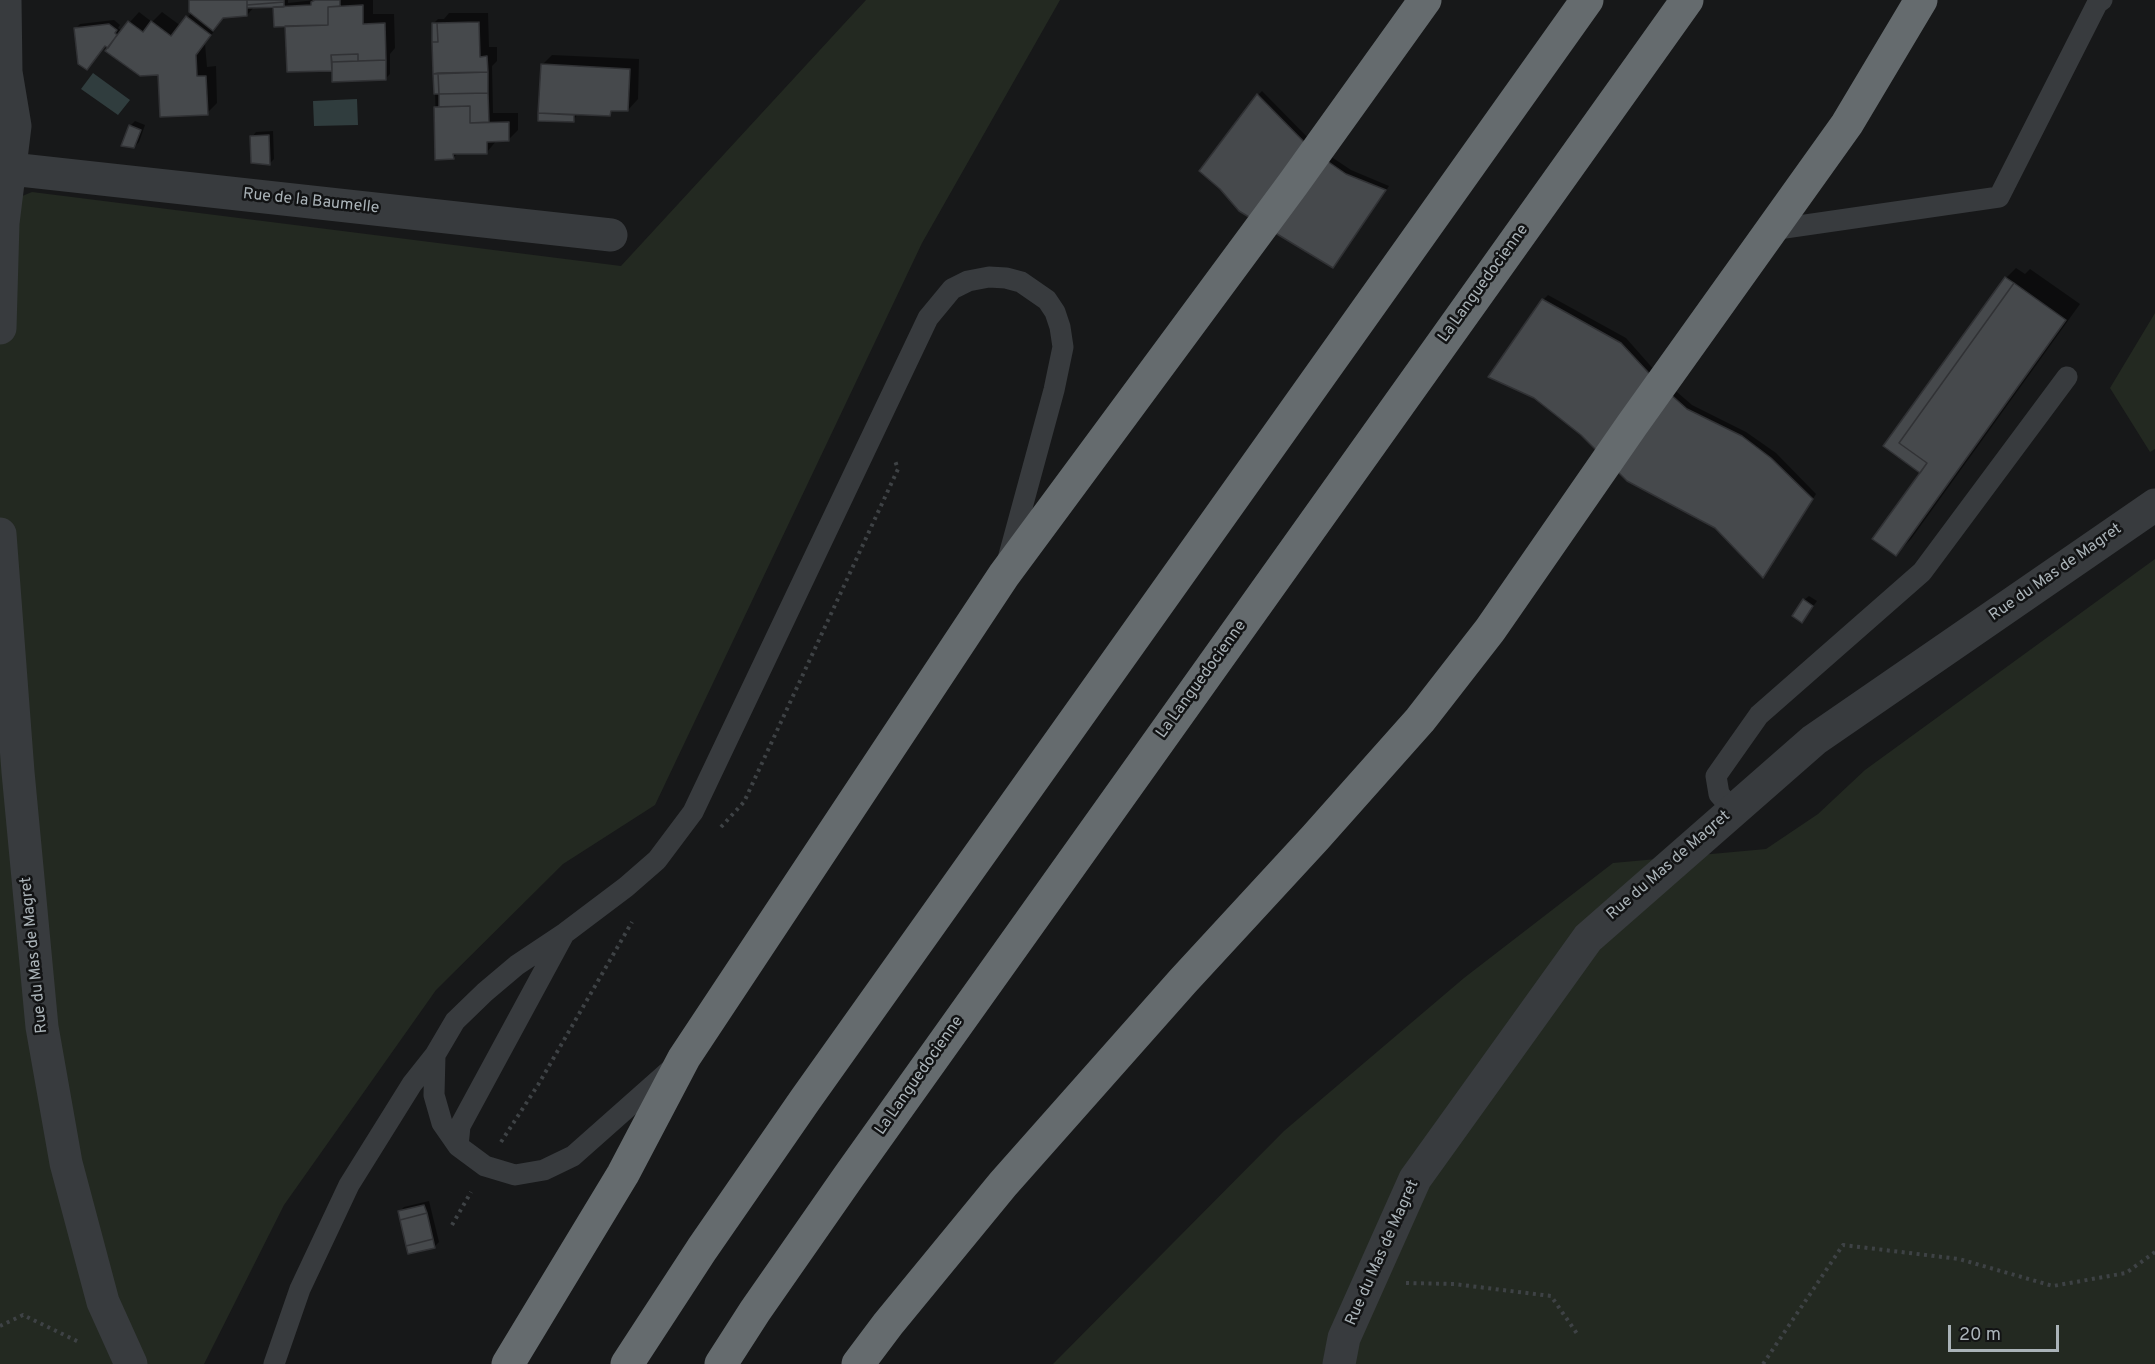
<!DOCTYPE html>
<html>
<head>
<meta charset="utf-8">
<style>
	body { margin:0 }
	#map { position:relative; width:2155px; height:1364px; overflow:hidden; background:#171819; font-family:Overpass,sans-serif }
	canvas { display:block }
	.scale { position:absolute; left:1948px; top:1325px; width:111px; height:27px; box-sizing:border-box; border:3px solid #aab3b8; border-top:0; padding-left:8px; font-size:18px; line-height:21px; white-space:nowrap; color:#aab3b8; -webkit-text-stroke:4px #121314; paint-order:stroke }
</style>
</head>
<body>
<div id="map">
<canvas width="2155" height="1364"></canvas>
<div class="scale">20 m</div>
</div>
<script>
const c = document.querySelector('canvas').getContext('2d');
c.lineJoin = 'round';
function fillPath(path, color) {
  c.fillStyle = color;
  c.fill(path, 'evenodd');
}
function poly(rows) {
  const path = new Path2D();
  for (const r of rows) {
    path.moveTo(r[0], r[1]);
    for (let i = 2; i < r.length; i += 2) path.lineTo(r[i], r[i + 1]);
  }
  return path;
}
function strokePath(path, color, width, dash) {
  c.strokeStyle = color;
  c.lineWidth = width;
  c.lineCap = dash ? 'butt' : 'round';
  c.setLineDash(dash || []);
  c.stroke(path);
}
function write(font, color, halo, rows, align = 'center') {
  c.font = font + ' Overpass,sans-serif';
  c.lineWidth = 5;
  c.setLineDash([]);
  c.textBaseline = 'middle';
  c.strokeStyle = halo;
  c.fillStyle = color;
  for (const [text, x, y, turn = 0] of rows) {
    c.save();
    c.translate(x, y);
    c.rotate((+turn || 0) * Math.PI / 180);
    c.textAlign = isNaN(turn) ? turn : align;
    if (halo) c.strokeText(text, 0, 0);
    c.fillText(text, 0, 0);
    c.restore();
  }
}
const green = poly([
	[866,0,1060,0,922,243,655,805,563,864,436,990,284,1205,204,1364,0,1364,0,205,32,192,621,266],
	[2155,313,2155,449,2150,452,2110,388],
	[2155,559,2155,1364,1053,1364,1284,1131,1464,978,1613,863,1766,849,1818,814,1865,770]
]);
const water = poly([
	[93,73,130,100,118,115,81,89],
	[357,99,358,125,314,126,313,101]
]);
const shadow = poly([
	[190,0,288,0,288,3,315,0,373,0,373,14,394,14,395,48,390,54,390,74,385,79,333,67,331,69,287,25,275,6,255,6,247,15,224,17,205,44,207,67,216,66,217,103,207,113,159,73,75,29,80,24,114,20,120,25,118,28,122,31,139,12,152,22,162,12,181,26,192,12],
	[449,13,488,13,489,47,497,47,497,61,492,66,493,113,518,113,518,130,508,140,497,140,487,152,459,152,453,158,437,158,433,24,438,19,444,19],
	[552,55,639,59,638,99,628,110,615,109,610,114,578,113,573,121,539,119,542,65],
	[1262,91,1318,148,1351,170,1389,186,1338,261,1258,95],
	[135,121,145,125,139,142,134,147,130,126],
	[273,131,274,159,269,164,252,137,256,132],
	[2016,268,2025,274,2030,269,2080,304,1911,539,1896,554,1922,472,1885,446,2006,278],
	[1548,295,1626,338,1663,380,1692,405,1746,432,1776,453,1816,494,1767,571,1543,300],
	[1809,596,1817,601,1806,616,1804,600],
	[429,1201,439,1242,434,1247,399,1212,404,1207]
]);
const building = poly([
	[189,0,247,0,247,16,223,18,213,31,189,12,189,0],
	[247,0,284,0,284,2,247,5,247,0],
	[315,0,340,0,340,6,328,7,328,25,274,27,273,7,311,5,311,2,315,0],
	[284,2,284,7,247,8,247,5,284,2],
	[363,5,363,24,385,23,386,60,358,61,358,54,331,55,332,71,287,72,285,26,328,25,328,7,363,5],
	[186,16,211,35,196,55,197,76,206,76,208,115,160,117,158,75,140,76,105,51,128,21,143,32,151,21,171,36,186,16],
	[479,22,480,57,487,56,488,72,433,74,432,42,438,42,437,23,479,22],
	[432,23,437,23,438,42,432,42,432,23],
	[109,24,117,30,115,33,117,35,108,48,105,46,87,70,78,64,74,28,109,24],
	[358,54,358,61,332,62,331,55,358,54],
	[386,60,386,80,332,82,332,62,386,60],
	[541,64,630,69,628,111,611,111,610,116,538,113,541,64],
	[488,72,488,93,439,94,438,73,488,72],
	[438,73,439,94,434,94,433,74,438,73],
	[488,93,489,122,470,123,470,106,439,107,439,94,488,93],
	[1257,94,1314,152,1346,174,1386,190,1333,268,1239,211,1220,189,1199,171,1257,94],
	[470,106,470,123,509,122,509,141,487,142,487,154,453,154,454,159,435,160,434,107,470,106],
	[538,113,574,115,574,122,538,121,538,113],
	[129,125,141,130,134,148,121,146,129,125],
	[269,135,270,165,251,163,250,136,269,135],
	[2005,277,2014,283,1899,443,1927,463,1920,473,1883,446,2005,277],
	[2014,283,2066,320,1896,556,1872,539,1927,463,1899,443,2014,283],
	[1542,299,1621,343,1659,384,1687,409,1742,436,1771,458,1813,499,1763,578,1715,528,1627,481,1581,435,1534,398,1488,377,1542,299],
	[1803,599,1813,606,1802,623,1792,616,1803,599],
	[424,1205,427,1213,400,1220,398,1211,424,1205],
	[427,1213,433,1239,406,1246,400,1220,427,1213],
	[433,1239,435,1248,408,1254,406,1246,433,1239]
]);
const path = poly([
	[721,827,744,802,898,469,894,458],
	[501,1142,538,1085,632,922],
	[452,1225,471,1192],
	[1406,1283,1454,1284,1551,1296,1578,1335],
	[0,1326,23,1315,81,1343],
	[1763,1364,1843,1245,1959,1259,2053,1286,2126,1273,2155,1252]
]);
const service = poly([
	[1771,230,1999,197,2098,2,2102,0],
	[1733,810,1719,794,1716,776,1759,715,1922,572,2067,377],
	[670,1070,573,1156,544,1170,515,1175,485,1166,458,1146,442,1123,434,1095,435,1055,455,1021,485,992,517,965,565,933,626,887,657,860,693,812,928,318,952,289,968,281,989,277,1006,278,1021,282,1047,300,1055,312,1060,327,1063,347,1054,390,1008,559],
	[458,1146,460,1126,563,936],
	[274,1364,300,1289,349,1185,412,1084,435,1055]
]);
const minor = poly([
	[11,169,611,235],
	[0,328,3,223,15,126,6,72,5,0],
	[0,534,18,772,42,1027,66,1163,103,1302,131,1364],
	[1339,1364,1344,1338,1415,1179,1588,938,1814,740,2155,505]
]);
const motorway = poly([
	[508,1364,623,1174,684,1058,1004,575,1293,184,1425,0],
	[627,1364,702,1249,805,1100,1587,0],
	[721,1364,755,1311,849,1176,1687,0],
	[858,1364,888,1324,1003,1184,1183,981,1315,838,1420,720,1490,630,1632,425,1847,124,1921,0]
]);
const streetNames = [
	["Rue de la Baumelle",311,202,6],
	["La Languedocienne",1484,284,-54],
	["Rue du Mas de Magret",2056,573,-35],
	["La Languedocienne",1202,680,-54],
	["Rue du Mas de Magret",1669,866,-41],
	["Rue du Mas de Magret",35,955,-96],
	["La Languedocienne",920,1076,-55],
	["Rue du Mas de Magret",1383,1253,-66]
];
fillPath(green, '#232921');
fillPath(water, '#303d3e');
fillPath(shadow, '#0007');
fillPath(building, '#46494c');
strokePath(building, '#313235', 1.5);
strokePath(path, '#3e4245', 4, [3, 4.5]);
strokePath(service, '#383b3e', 21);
strokePath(minor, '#383b3e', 33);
strokePath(motorway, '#656b6e', 33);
write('16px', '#aab3b8', '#121314', streetNames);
</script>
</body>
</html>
